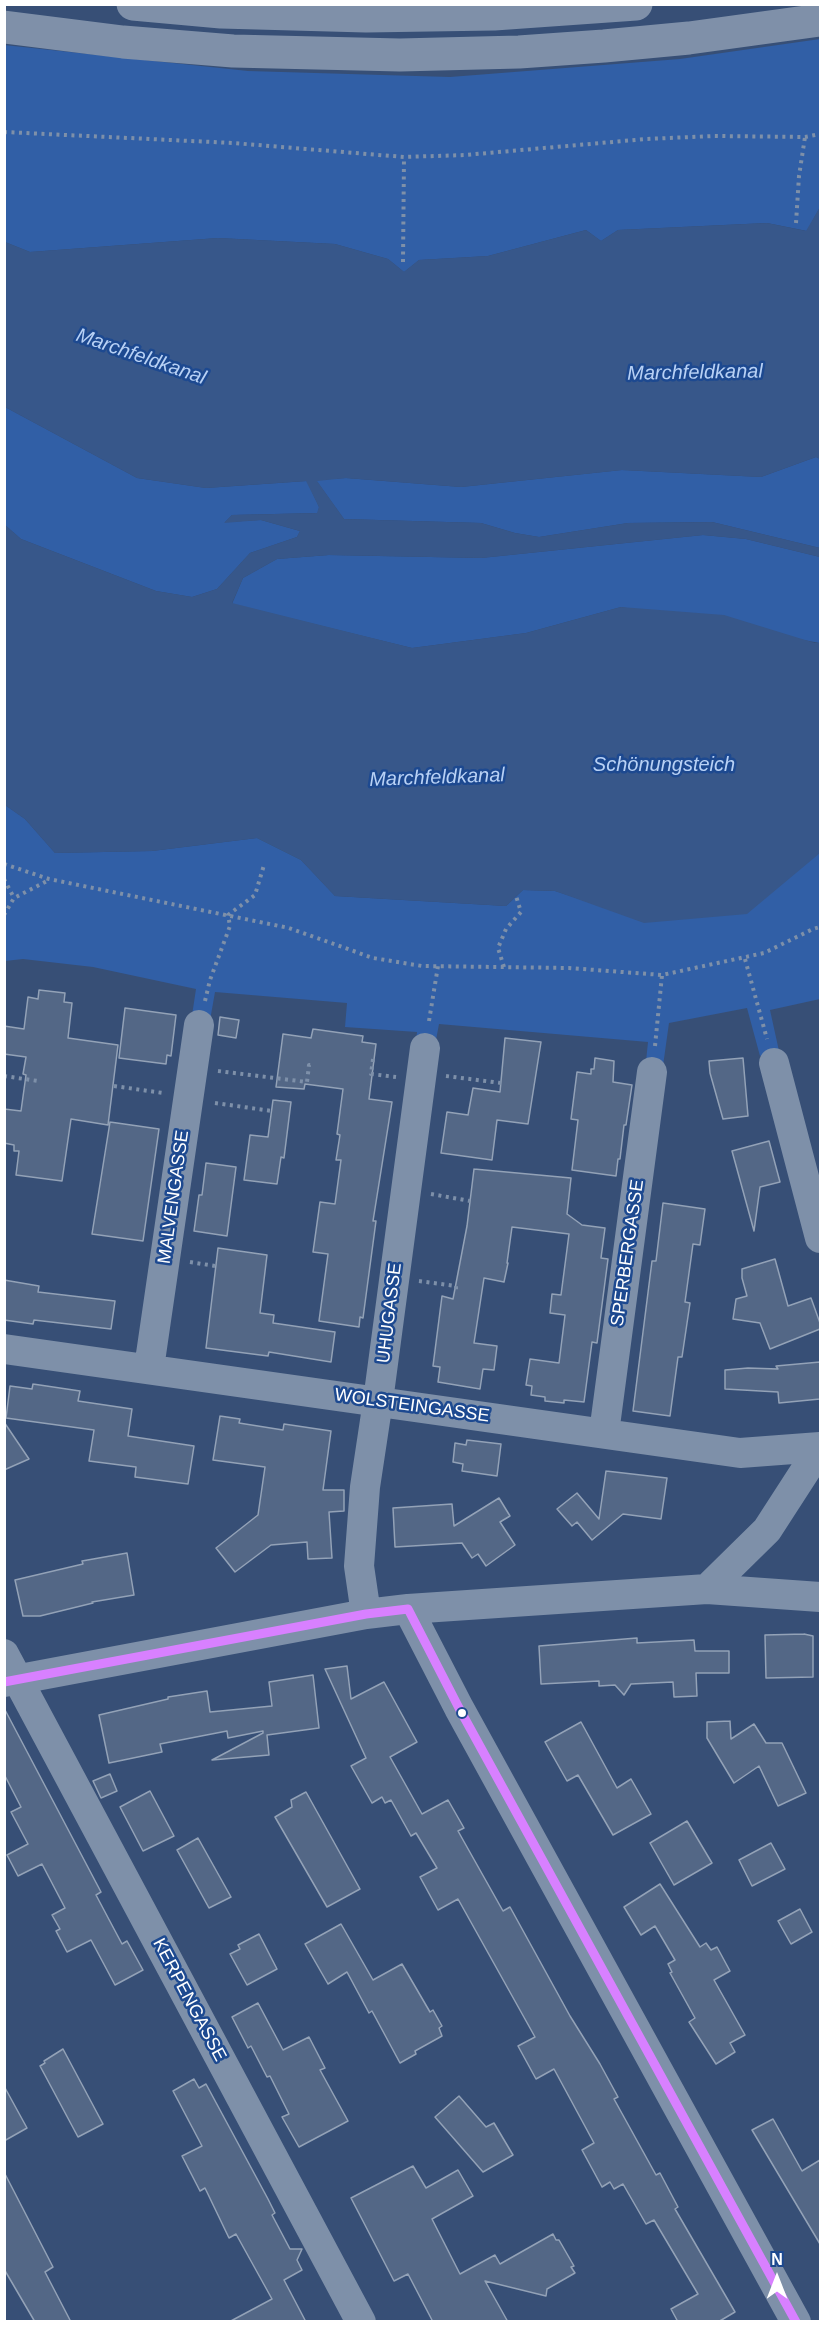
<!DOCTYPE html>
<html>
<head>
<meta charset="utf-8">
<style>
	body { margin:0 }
	#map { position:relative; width:825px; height:2326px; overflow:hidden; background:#374f76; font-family:Arial,sans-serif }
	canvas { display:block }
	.frame { position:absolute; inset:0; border:6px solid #fff; pointer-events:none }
	.north { position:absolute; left:747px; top:2248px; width:60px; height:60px; -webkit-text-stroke:4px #1d4990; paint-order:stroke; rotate:0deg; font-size:16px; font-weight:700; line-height:24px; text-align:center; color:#fff }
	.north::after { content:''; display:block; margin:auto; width:21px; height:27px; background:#fff; clip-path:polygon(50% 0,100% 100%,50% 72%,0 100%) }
</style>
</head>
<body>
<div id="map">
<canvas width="825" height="2326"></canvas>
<div class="frame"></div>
<div class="north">N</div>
</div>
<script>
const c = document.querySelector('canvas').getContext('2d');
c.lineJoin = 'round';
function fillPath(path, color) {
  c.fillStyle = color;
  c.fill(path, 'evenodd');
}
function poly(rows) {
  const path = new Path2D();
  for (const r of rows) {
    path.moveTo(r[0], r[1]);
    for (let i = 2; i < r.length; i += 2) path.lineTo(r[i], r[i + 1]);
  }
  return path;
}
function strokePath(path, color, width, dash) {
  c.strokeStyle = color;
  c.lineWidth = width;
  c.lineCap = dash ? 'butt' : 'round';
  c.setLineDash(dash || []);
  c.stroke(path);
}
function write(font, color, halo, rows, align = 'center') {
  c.font = font + ' Arial,sans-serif';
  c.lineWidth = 5;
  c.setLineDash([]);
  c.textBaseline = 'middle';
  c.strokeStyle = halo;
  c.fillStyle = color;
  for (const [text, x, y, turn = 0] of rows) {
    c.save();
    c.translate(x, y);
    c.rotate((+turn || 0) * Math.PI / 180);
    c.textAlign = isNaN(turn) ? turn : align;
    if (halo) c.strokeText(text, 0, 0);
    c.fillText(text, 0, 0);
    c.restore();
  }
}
const green = poly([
	[820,39,820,207,807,231,767,223,618,230,601,241,586,230,488,256,419,260,404,272,388,259,335,244,218,238,30,252,5,242,4,45,248,71,450,77,680,59],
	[5,407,137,478,206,488,307,481,319,507,318,513,232,515,225,522,261,520,300,531,297,537,250,553,217,589,192,597,156,591,21,539,5,525],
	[816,457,820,459,820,548,712,522,628,523,539,537,515,533,481,523,344,519,316,480,346,478,461,487,622,470,761,477],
	[703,535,746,539,820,557,820,643,621,607,526,633,412,648,232,604,243,578,277,559,329,555,481,558],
	[5,805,25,819,55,853,152,851,257,838,301,860,335,896,506,906,523,890,555,891,595,904,820,853,820,999,770,1010,779,1051,760,1056,747,1008,669,1023,662,1073,645,1071,648,1042,439,1024,433,1056,415,1054,417,1032,345,1027,347,1003,215,992,209,1026,191,1022,196,989,93,967,23,959,5,961]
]);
const water = poly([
	[820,207,820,459,816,457,761,477,622,470,461,487,346,478,317,481,344,519,481,523,515,533,539,537,628,523,712,522,820,548,820,557,746,539,703,535,481,558,329,555,277,559,243,578,232,603,412,648,526,633,621,607,724,615,815,643,820,643,820,853,747,914,644,923,555,891,523,890,506,906,335,896,301,860,257,838,152,851,55,853,25,819,5,805,5,525,21,539,156,591,192,597,217,589,250,553,297,537,300,531,261,520,224,523,232,515,317,513,319,507,306,481,206,488,137,478,5,407,5,242,30,252,218,238,335,244,388,259,404,272,419,260,488,256,586,230,601,241,618,230,767,223,806,231]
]);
const building = poly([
	[39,990,65,993,64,1002,72,1003,68,1038,118,1045,108,1125,71,1119,62,1181,16,1175,19,1151,14,1151,14,1145,4,1143,4,1109,21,1111,26,1075,23,1074,26,1057,4,1054,4,1026,24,1029,28,997,38,999,39,990],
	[125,1008,176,1015,171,1056,167,1055,166,1064,119,1058,125,1008],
	[220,1017,239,1020,236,1038,218,1035,220,1017],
	[313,1029,363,1036,362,1042,376,1044,369,1099,392,1102,373,1221,376,1221,363,1318,360,1317,359,1327,319,1321,328,1254,313,1252,320,1202,335,1204,341,1160,336,1160,340,1135,337,1134,343,1089,305,1084,304,1089,276,1087,283,1034,311,1038,313,1029],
	[505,1038,541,1042,528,1124,497,1120,492,1160,441,1153,447,1112,468,1115,473,1088,500,1092,505,1038],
	[595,1058,614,1061,613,1082,632,1085,626,1125,624,1125,620,1159,618,1159,616,1176,572,1170,578,1120,571,1119,577,1072,591,1074,591,1069,594,1069,595,1058],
	[743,1058,748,1116,723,1119,710,1073,709,1061,743,1058],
	[273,1100,291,1102,284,1158,281,1157,277,1184,244,1180,250,1135,268,1137,273,1100],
	[110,1122,159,1129,143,1241,92,1234,110,1122],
	[769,1141,780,1182,760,1187,754,1231,732,1151,769,1141],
	[206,1163,236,1167,227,1236,194,1231,199,1195,202,1195,206,1163],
	[474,1169,571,1178,567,1214,582,1225,605,1228,601,1258,608,1259,597,1343,592,1342,584,1402,564,1400,564,1403,545,1401,545,1397,531,1395,532,1386,526,1385,530,1359,559,1363,565,1315,550,1313,552,1294,561,1295,569,1234,512,1227,507,1263,508,1263,504,1282,484,1278,474,1343,497,1346,494,1370,483,1369,480,1389,438,1382,440,1367,433,1366,442,1296,453,1299,467,1226,474,1169],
	[663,1203,705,1209,700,1245,693,1244,685,1302,690,1303,682,1357,678,1357,670,1416,633,1411,652,1261,656,1261,663,1203],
	[218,1248,267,1255,260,1313,274,1315,273,1323,335,1332,331,1362,269,1352,268,1356,206,1348,218,1248],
	[775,1259,788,1306,811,1298,820,1323,820,1329,770,1349,760,1323,733,1319,736,1299,747,1296,742,1278,742,1269,775,1259],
	[4,1280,39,1286,38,1292,115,1301,111,1329,34,1320,33,1324,4,1320,4,1280],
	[820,1362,820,1399,779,1403,778,1392,725,1389,725,1370,748,1368,778,1369,776,1366,820,1362],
	[33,1384,80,1391,78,1401,132,1409,128,1436,194,1446,188,1484,135,1477,136,1467,89,1461,94,1430,6,1418,10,1386,32,1389,33,1384],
	[220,1416,240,1419,239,1423,283,1430,284,1424,331,1431,323,1490,344,1490,344,1511,329,1512,332,1558,308,1559,307,1542,271,1545,235,1572,216,1548,258,1515,265,1467,213,1460,220,1416],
	[4,1422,29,1459,4,1470,4,1422],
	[467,1440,501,1444,497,1476,462,1471,463,1464,453,1462,455,1443,466,1445,467,1440],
	[606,1471,667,1478,661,1519,623,1514,592,1540,577,1522,572,1526,557,1509,577,1493,599,1519,606,1471],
	[499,1498,510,1516,500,1522,515,1545,486,1566,478,1554,472,1558,462,1543,395,1547,393,1508,452,1504,454,1526,499,1498],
	[127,1553,134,1595,92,1602,93,1603,40,1616,23,1616,15,1580,83,1564,82,1561,127,1553],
	[804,1634,813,1636,813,1677,766,1678,765,1635,804,1634],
	[637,1638,637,1643,694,1640,695,1651,729,1651,729,1673,696,1673,697,1696,674,1697,673,1682,631,1684,624,1695,615,1685,599,1686,599,1681,541,1684,539,1646,637,1638],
	[347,1666,351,1699,384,1682,417,1742,390,1757,422,1814,448,1800,464,1828,458,1831,503,1911,510,1907,570,2016,600,2064,618,2097,614,2099,656,2175,660,2173,678,2207,675,2209,735,2312,718,2322,678,2322,671,2309,698,2294,654,2220,646,2224,623,2184,614,2189,610,2182,602,2187,582,2150,594,2143,554,2069,536,2079,518,2046,535,2037,458,1899,438,1910,420,1877,437,1868,416,1833,411,1836,391,1800,385,1803,382,1797,372,1803,351,1766,366,1758,325,1669,347,1666],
	[313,1675,319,1728,267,1735,269,1755,212,1760,263,1733,263,1731,228,1738,227,1731,160,1744,162,1752,109,1763,99,1715,168,1699,168,1697,207,1691,210,1712,272,1706,269,1682,313,1675],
	[4,1708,101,1892,96,1895,122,1944,127,1941,143,1970,115,1985,91,1940,67,1952,56,1931,60,1929,52,1915,65,1908,42,1864,18,1876,7,1855,28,1844,11,1812,21,1807,4,1774,4,1708],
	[730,1721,731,1739,754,1724,766,1743,782,1743,806,1793,778,1806,759,1766,734,1783,707,1738,707,1722,730,1721],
	[581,1722,617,1788,631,1779,651,1814,613,1835,578,1775,567,1781,545,1742,581,1722],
	[110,1774,117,1791,101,1798,93,1781,110,1774],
	[150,1791,174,1836,143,1851,120,1807,150,1791],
	[306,1792,360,1889,327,1907,275,1817,292,1807,291,1800,306,1792],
	[687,1821,712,1863,674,1885,650,1843,687,1821],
	[198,1838,231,1897,209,1908,177,1850,198,1838],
	[771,1843,785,1869,752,1886,739,1860,771,1843],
	[660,1884,700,1947,706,1943,711,1950,717,1947,730,1971,714,1980,745,2035,730,2043,735,2052,716,2064,689,2022,695,2018,670,1973,672,1972,668,1964,675,1960,655,1926,641,1935,624,1907,660,1884],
	[800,1909,812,1932,791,1944,778,1921,800,1909],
	[341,1924,373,1980,402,1964,430,2012,433,2010,442,2026,439,2028,442,2036,415,2051,416,2054,400,2063,372,2011,369,2013,347,1972,328,1984,305,1944,341,1924],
	[259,1934,277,1969,247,1985,230,1954,240,1949,238,1945,259,1934],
	[258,2003,283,2050,309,2037,325,2068,320,2070,348,2121,299,2147,282,2117,289,2114,270,2076,267,2077,251,2046,248,2048,232,2017,258,2003],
	[63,2049,103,2124,78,2137,40,2066,45,2063,44,2061,63,2049],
	[194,2079,199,2088,206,2084,268,2199,275,2213,272,2215,290,2249,302,2249,297,2260,302,2270,284,2280,306,2322,229,2322,272,2299,236,2234,229,2238,205,2188,200,2191,182,2156,202,2146,173,2091,194,2079],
	[4,2086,27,2128,4,2141,4,2086],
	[459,2096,486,2127,494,2123,513,2155,483,2172,435,2117,459,2096],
	[773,2119,802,2171,820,2160,820,2244,752,2130,773,2119],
	[413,2166,426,2188,458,2170,473,2196,432,2219,460,2274,495,2255,500,2264,553,2234,556,2240,559,2240,574,2266,571,2267,575,2273,547,2289,546,2296,485,2281,508,2322,433,2322,408,2274,394,2281,351,2198,413,2166],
	[4,2172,53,2267,45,2272,71,2322,35,2322,4,2269,4,2172]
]);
const path = poly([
	[4,132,233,143,404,157,465,155,646,139,714,136,805,137,820,134],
	[796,223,799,176,805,137],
	[403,262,404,157],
	[4,864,49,879,289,928,373,958,422,966,569,968,662,975,764,953,813,929,820,927],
	[4,879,14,898],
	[4,915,14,898,49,880],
	[745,959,767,1039],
	[504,967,498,948,506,929,521,912,516,896],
	[205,1001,210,980,230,926,228,915,255,895,264,865],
	[429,1021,438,966],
	[655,1046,662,975],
	[373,1059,371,1074,396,1077],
	[218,1071,307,1082,309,1065,314,1065],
	[4,1076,38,1081],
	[446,1076,501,1083],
	[114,1086,163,1093],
	[215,1103,272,1111],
	[431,1194,470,1201],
	[190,1262,215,1266],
	[419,1281,456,1286,456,1292]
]);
const minor = poly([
	[774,1063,820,1238],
	[4,1349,740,1453,820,1447],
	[149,1368,199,1025],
	[604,1433,652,1072],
	[707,1589,767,1530,820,1448],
	[408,1609,459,1708,796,2322],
	[366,1614,359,1566,365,1487,378,1401,425,1048],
	[4,1654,361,2322],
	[4,1682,366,1614,408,1609,707,1589,820,1597]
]);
const highway = poly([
	[133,4,221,12,366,16,494,14,636,4],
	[4,27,123,42,233,51,400,55,519,52,604,46,689,38,820,20]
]);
const bus1 = poly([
	[408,1609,459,1708,796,2322],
	[4,1682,366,1614,408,1609]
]);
const markers = [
	[462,1713,5,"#fff"]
];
const streetNames = [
	["MALVENGASSE",174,1197,-82],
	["SPERBERGASSE",628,1253,-82],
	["UHUGASSE",390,1313,-83],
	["WOLSTEINGASSE",412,1406,8],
	["KERPENGASSE",189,2000,62]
];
const waterNames = [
	["Marchfeldkanal",141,357,19],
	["Marchfeldkanal",695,373,-1],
	["Schönungsteich",664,765],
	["Marchfeldkanal",437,778,-2]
];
fillPath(green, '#315fa6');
fillPath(water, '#37578a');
fillPath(building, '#536786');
strokePath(building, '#93a2b7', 1.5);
strokePath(path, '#7e90a9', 4, [3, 4.5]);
strokePath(minor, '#7e90a9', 30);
strokePath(highway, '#7f90a9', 33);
strokePath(bus1, '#d880ff', 9);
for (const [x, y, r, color] of markers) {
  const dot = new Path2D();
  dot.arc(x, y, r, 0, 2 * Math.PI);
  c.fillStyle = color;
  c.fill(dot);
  strokePath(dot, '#1d4990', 2);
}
write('18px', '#fff', '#1d4990', streetNames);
write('italic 20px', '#b8d1f5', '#1d4990', waterNames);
</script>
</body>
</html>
